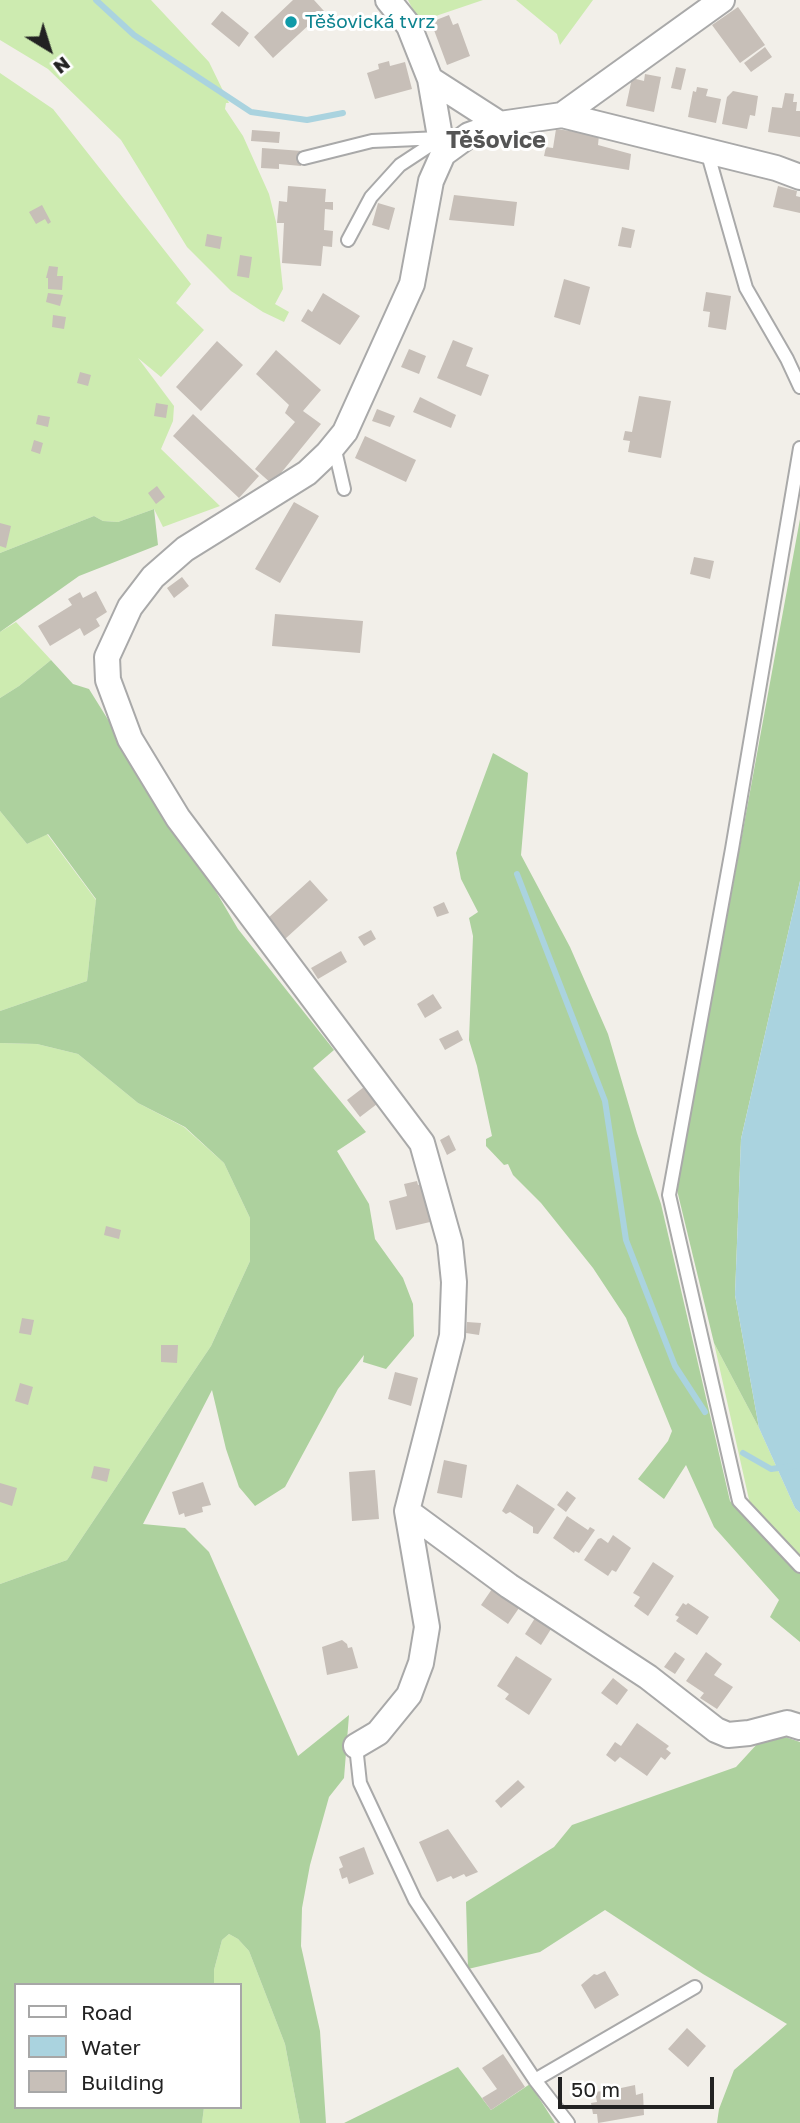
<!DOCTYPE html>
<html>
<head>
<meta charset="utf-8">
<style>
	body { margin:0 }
	#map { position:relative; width:800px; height:2123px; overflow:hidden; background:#f2efe9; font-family:"Golos Text",sans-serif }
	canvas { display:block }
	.legend { position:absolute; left:14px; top:1983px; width:228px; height:126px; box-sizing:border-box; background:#fff; border:2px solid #a7a7a7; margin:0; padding:9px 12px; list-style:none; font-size:21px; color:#222 }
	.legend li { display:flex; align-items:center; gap:14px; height:35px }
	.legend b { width:35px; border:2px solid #a7a7a7 }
	.north { position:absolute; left:14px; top:14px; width:70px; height:70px; -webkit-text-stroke:5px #fff; paint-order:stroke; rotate:142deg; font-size:19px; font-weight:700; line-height:28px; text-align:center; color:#222 }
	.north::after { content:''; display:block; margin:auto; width:24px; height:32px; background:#222; clip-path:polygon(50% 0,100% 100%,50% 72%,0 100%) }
	.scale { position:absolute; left:558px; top:2077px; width:156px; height:32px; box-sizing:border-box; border:4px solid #222; border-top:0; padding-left:9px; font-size:21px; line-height:24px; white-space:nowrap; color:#222; -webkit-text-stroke:5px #fff; paint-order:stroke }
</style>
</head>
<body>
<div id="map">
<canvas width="800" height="2123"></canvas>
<ul class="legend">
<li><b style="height:9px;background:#fff"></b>Road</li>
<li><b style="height:19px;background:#aad3df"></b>Water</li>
<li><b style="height:19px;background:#c7bfb8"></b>Building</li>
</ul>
<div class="north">N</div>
<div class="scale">50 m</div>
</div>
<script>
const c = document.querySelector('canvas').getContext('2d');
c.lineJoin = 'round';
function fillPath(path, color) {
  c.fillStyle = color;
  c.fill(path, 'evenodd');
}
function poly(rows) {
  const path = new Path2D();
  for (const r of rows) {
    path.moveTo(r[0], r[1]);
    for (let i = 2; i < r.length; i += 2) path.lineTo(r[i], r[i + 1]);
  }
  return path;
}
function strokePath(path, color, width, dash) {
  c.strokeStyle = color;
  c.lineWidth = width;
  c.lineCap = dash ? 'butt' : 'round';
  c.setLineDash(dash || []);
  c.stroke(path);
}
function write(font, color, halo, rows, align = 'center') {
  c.font = font + ' "Golos Text",sans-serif';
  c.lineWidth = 6;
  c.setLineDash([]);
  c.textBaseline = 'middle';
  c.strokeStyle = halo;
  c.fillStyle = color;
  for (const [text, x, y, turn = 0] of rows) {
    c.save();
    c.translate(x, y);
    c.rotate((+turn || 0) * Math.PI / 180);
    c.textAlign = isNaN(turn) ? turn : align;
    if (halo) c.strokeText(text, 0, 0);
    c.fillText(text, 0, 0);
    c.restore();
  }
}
const grass = poly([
	[0,0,151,0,209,62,229,103,226,103,225,109,243,136,269,194,276,222,283,289,275,304,289,312,284,322,263,312,231,291,187,247,121,140,48,69,0,40],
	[408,0,483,0,424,20,418,20],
	[516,0,593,0,560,45,557,34],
	[0,73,53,109,191,284,176,303,204,330,161,377,138,358,174,406,173,421,161,449,220,506,163,527,154,509,118,522,103,521,94,516,0,553],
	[16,622,51,660,19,686,0,698,0,632],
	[0,811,27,844,47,834,96,900,87,981,0,1011],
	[0,1043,37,1044,78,1054,138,1103,184,1127,224,1163,250,1218,250,1261,211,1346,67,1560,0,1584],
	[714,1343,759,1428,795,1508,800,1513,800,1555,750,1504],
	[229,1934,238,1939,249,1951,285,2044,300,2123,202,2123,204,2107,240,2107,240,1985,214,1985,214,1970,222,1940]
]);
const forest = poly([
	[154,509,158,545,79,576,0,632,0,553,94,516,103,521,118,522],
	[800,519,800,881,741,1139,735,1295,759,1428,714,1343,677,1190],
	[51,660,73,684,89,689,112,726,144,769,238,929,334,1050,313,1068,366,1132,337,1151,369,1204,375,1239,403,1278,413,1304,414,1336,386,1369,363,1362,364,1355,338,1389,285,1487,255,1506,239,1487,226,1449,212,1390,143,1524,185,1528,209,1552,298,1756,349,1715,344,1778,329,1797,310,1865,302,1908,301,1946,320,2031,326,2123,300,2123,285,2044,249,1951,238,1939,229,1934,222,1940,214,1970,214,1985,16,1985,16,2107,204,2107,202,2123,0,2123,0,1584,67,1560,211,1346,250,1261,250,1218,224,1163,185,1127,138,1103,78,1054,37,1044,0,1043,0,1011,87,981,96,899,48,834,27,844,0,811,0,698,19,686],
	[493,753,528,773,521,855,570,947,608,1034,637,1133,661,1204,730,1501,800,1572,800,1642,770,1617,779,1600,714,1527,686,1465,664,1499,638,1479,668,1441,672,1431,626,1318,593,1268,541,1203,513,1175,508,1164,504,1165,486,1146,486,1139,492,1136,477,1066,469,1040,473,936,469,918,478,912,461,879,456,853],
	[773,1733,800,1742,800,2123,717,2123,719,2109,734,2070,787,2024,703,1974,605,1910,540,1952,468,1969,466,1902,554,1847,572,1825,736,1767,758,1743],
	[458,2067,491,2110,530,2084,555,2123,344,2123]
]);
const water = poly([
	[800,881,800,1513,795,1508,759,1428,735,1295,741,1139]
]);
const stream = poly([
	[96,0,134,35,251,112,307,120,343,113],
	[517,874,605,1101,626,1240,675,1366,705,1412],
	[743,1453,771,1469,800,1465]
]);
const building = poly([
	[293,0,314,0,324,11,273,58,254,37],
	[738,7,765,45,740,63,712,25],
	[222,11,249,33,239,47,211,24],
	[449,15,453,25,458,23,470,56,447,65,431,22],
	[765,47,772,57,751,72,744,63],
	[389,61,390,66,405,62,412,89,375,99,367,73,379,69,378,64],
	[676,67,686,69,681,90,671,88],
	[645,74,661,77,654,112,626,106,632,78,644,81],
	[697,87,708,89,706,96,721,99,716,123,688,117,693,91,696,92],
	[733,91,758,96,755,116,750,115,747,129,722,124,727,97],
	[785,93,794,94,793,102,797,102,796,111,800,111,800,137,768,132,772,107,782,108],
	[556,129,599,135,598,145,631,154,629,170,544,156,546,147,553,148],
	[252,130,280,132,279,143,251,141],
	[262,148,302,151,301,166,279,164,279,169,261,168],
	[288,186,326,189,325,202,333,202,333,210,325,209,324,230,333,231,332,247,323,246,321,266,282,263,284,223,277,223,279,201,287,202],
	[778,186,797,191,796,196,800,197,800,213,773,207],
	[454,195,517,202,514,226,449,220],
	[378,203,395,208,389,230,372,225],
	[42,205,51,222,48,224,45,219,36,224,29,212],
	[622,227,635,230,631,248,618,246],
	[207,234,222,237,220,249,205,246],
	[240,255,252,257,249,278,237,276],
	[49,266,58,267,57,276,63,276,62,290,48,289,48,278,46,278],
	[564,279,590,287,580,325,554,317],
	[706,292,731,296,726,330,708,327,710,312,703,311],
	[48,293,63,295,60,306,46,302],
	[323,293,360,316,340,345,301,321,308,309,312,312],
	[53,315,66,317,64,329,52,327],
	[453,340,473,348,466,366,489,375,481,396,437,378],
	[217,341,243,365,201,411,176,387],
	[409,349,426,356,419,374,401,367],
	[276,350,321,390,303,411,321,424,272,484,255,469,295,422,285,413,289,405,256,374],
	[80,372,91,375,88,386,77,383],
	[639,396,671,401,661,458,628,452,630,441,623,440,625,431,632,432],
	[420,397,456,415,451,428,413,412],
	[156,403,168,405,166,418,154,416],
	[377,409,395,416,390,427,372,421],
	[193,414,259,476,239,498,173,436],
	[38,415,50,417,48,427,36,424],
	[365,436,416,460,406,482,355,458],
	[34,440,43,443,40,454,31,451],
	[157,486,165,497,156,504,148,493],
	[294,502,319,516,280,583,255,569],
	[0,523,11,526,6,548,0,546],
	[694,557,714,561,710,579,690,574],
	[182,577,189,586,174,598,167,588],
	[96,591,107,612,96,619,100,626,84,636,80,628,50,646,38,626,72,605,68,599,80,592,83,598],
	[275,614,363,621,360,653,272,646],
	[310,880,328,900,285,939,268,918],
	[444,902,449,913,437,917,433,907],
	[371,930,376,939,364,946,358,937],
	[341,951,347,962,318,979,311,968],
	[433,994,442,1008,425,1018,417,1004],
	[458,1030,463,1040,445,1050,439,1039],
	[364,1087,377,1104,360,1117,347,1100],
	[449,1135,456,1150,447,1155,440,1140],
	[417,1181,418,1185,421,1184,430,1222,396,1230,389,1201,407,1196,404,1184],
	[106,1226,121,1230,119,1239,104,1235],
	[22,1318,34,1320,31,1335,19,1333],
	[467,1322,481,1323,479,1335,466,1333],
	[161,1345,178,1345,177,1363,161,1362],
	[395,1372,418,1378,411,1406,388,1399],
	[20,1383,33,1387,28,1405,15,1401],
	[444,1460,467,1465,462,1498,437,1493],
	[94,1466,110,1469,107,1482,91,1478],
	[375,1470,379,1519,352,1521,349,1472],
	[203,1482,211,1505,202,1507,203,1512,185,1517,184,1513,179,1515,172,1492],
	[0,1483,17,1488,12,1506,0,1502],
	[517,1484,555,1509,538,1534,533,1533,533,1527,510,1512,506,1514,502,1511],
	[567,1491,576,1498,566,1512,557,1505],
	[567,1516,588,1530,590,1527,595,1530,579,1553,575,1551,574,1553,553,1538],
	[613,1535,631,1548,616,1572,612,1570,608,1576,584,1560,598,1539,601,1538,608,1543],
	[653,1562,674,1576,648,1616,634,1606,640,1597,633,1593],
	[492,1589,519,1608,508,1624,481,1605],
	[683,1603,686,1605,688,1603,709,1617,697,1635,676,1621,679,1617,675,1615],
	[535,1618,551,1629,541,1645,525,1634],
	[342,1640,347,1644,348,1648,352,1647,358,1668,327,1675,322,1647],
	[675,1652,685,1659,675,1674,664,1667],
	[706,1652,722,1664,714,1675,733,1687,717,1709,700,1698,704,1693,686,1681],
	[516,1656,552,1679,529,1715,505,1699,509,1694,497,1686],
	[613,1678,628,1690,617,1705,601,1693],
	[637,1723,669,1746,666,1749,671,1753,665,1760,661,1757,647,1776,620,1757,615,1762,606,1755,615,1742,621,1746],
	[518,1780,525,1787,501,1808,495,1801],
	[448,1829,478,1872,466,1877,464,1874,453,1879,451,1876,437,1882,419,1842],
	[364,1847,374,1874,349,1884,347,1877,342,1879,339,1869,343,1867,339,1857],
	[605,1971,619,1995,595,2009,581,1985,594,1974,597,1975],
	[687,2028,706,2046,688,2067,668,2049],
	[503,2054,525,2087,491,2110,482,2098,497,2089,482,2068],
	[635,2085,636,2095,643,2093,644,2115,598,2123,597,2114,593,2114,591,2103,597,2102,595,2092,610,2090,610,2093,621,2091,621,2088]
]);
const lane = poly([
	[707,151,746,288,787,359,800,387],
	[304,158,372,141,440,138],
	[348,240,371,197,400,165,441,138],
	[334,446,344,489],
	[800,448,732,849,669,1195,739,1501,800,1566],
	[356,1746,360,1783,415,1900,535,2080,568,2123],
	[535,2080,695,1987]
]);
const street = poly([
	[430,79,500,124],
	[562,115,722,0],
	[443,154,469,135,500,124,562,115,776,168,800,177],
	[407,1511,509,1586,648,1677,716,1730,728,1735,749,1733,787,1723,800,1727],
	[356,1746,378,1733,409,1695,421,1663,427,1627,407,1511,452,1336,454,1282,450,1243,422,1143,178,818,130,739,108,680,107,657,130,607,153,577,185,549,307,473,327,454,345,432,412,284,431,181,443,154,430,79,409,26,388,0]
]);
const markers = [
	[291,22,7,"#0f9aa8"]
];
const cultureNames = [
	["Těšovická tvrz",305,22]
];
const quarterNames = [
	["Těšovice",496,141]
];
fillPath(grass, '#cdebb0');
fillPath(forest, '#add19e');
fillPath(water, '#aad3df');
strokePath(stream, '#aad3df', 6);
fillPath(building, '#c7bfb8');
strokePath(lane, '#a9a9a9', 16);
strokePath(street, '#a9a9a9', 28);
strokePath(lane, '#fff', 12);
strokePath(street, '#fff', 24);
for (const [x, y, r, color] of markers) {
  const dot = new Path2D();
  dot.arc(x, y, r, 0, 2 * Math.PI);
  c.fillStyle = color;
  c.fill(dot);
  strokePath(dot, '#fff', 2.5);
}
write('19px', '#0d838f', '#fff', cultureNames, 'left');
write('bold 23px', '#555', '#fff', quarterNames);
</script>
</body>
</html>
